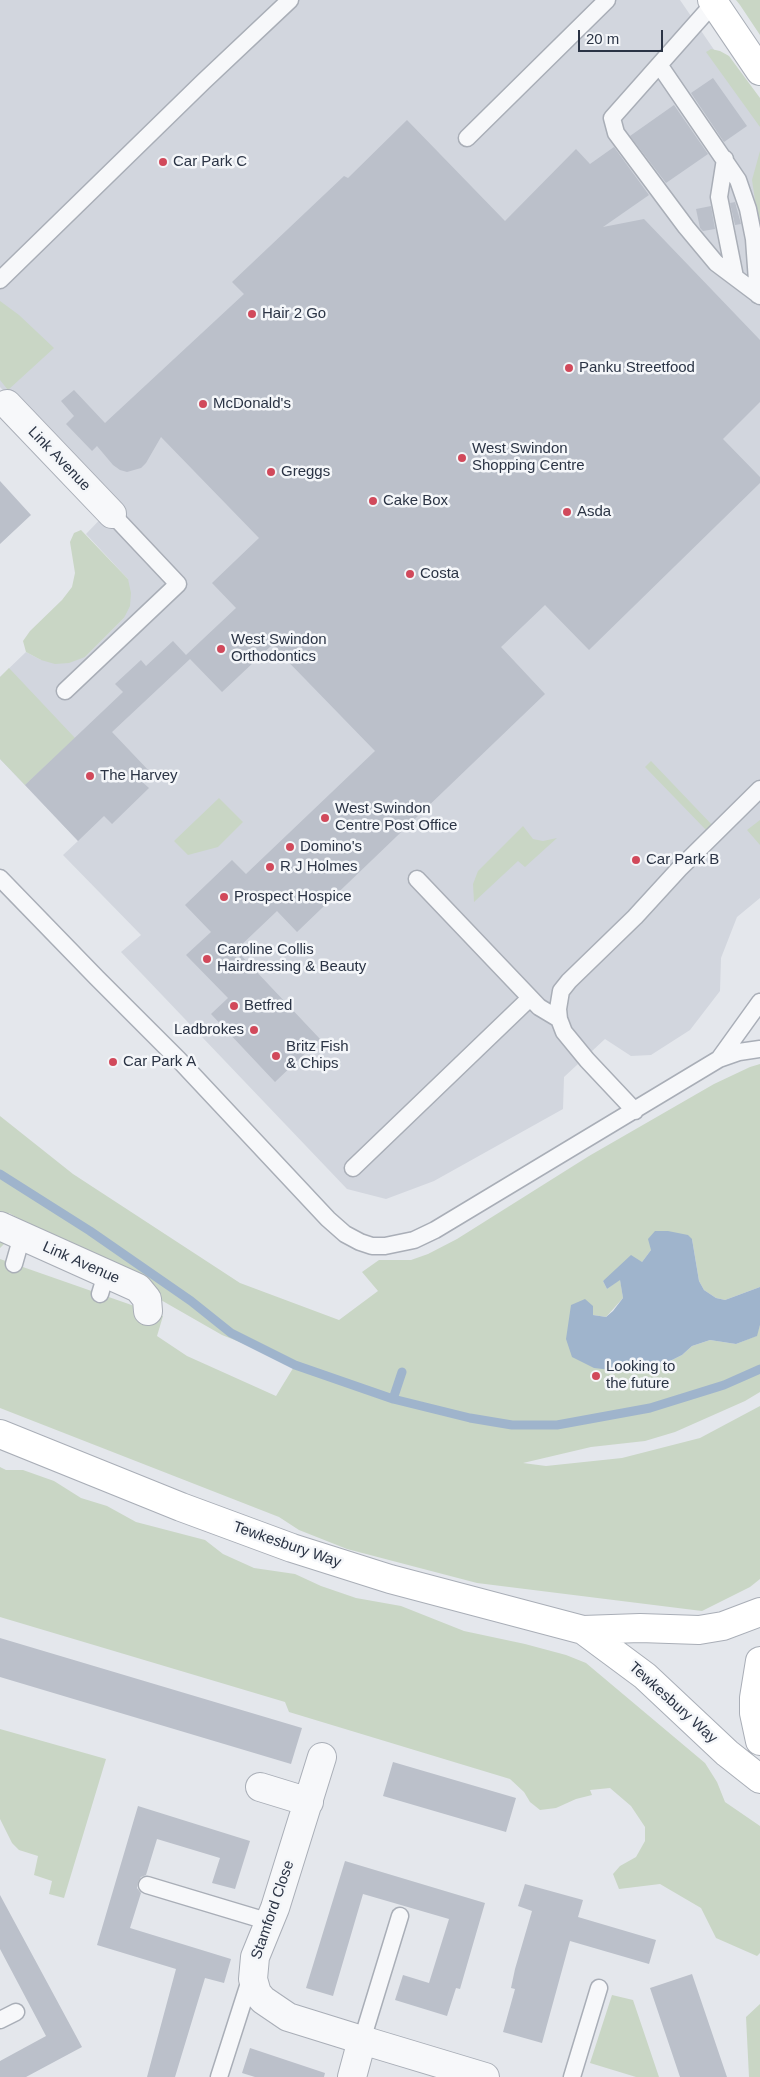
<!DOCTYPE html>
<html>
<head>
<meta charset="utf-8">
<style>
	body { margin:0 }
	#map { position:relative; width:760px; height:2077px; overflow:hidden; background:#e4e7ec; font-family:Arial,sans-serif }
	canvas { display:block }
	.scale { position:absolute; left:578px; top:30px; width:85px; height:22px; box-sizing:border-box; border:2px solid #2b3445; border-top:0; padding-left:6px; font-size:15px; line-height:18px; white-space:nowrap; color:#2b3445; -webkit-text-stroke:4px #f4f6f9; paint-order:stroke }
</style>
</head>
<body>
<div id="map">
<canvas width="760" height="2077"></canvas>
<div class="scale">20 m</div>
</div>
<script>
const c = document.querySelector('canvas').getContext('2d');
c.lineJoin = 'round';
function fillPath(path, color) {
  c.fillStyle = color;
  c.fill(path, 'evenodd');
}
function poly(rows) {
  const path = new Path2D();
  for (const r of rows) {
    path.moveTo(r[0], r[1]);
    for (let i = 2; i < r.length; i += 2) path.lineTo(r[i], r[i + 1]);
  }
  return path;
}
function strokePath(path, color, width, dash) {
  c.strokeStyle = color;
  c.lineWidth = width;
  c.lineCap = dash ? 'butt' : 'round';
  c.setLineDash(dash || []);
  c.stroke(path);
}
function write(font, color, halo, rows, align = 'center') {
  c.font = font + ' Arial,sans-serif';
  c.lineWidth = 5;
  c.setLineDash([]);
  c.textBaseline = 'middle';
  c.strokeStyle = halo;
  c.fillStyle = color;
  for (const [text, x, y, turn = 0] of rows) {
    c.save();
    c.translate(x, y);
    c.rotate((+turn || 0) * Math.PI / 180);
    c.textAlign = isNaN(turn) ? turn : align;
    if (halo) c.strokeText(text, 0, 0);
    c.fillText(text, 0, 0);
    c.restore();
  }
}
const built = poly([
	[0,0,680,0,760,117,760,898,737,917,721,958,720,991,690,1030,651,1055,631,1056,605,1039,564,1077,563,1109,434,1181,386,1199,347,1189,121,952,141,935,63,855,78,841,0,759,0,677,26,652,41,660,85,657,124,618,128,579,86,534,112,507,0,387]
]);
const green = poly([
	[736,0,760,0,760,35,740,5],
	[711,49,720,51,729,56,760,98,760,127,706,52],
	[760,151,760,233,752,180],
	[0,301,19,315,54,348,8,390,0,380],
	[81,530,128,579,131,593,130,606,124,618,85,657,69,663,55,664,41,660,26,652,23,641,30,631,62,600,72,587,75,573,70,542,74,533],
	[9,668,75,738,25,785,0,759,0,677],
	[651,761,714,827,708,832,645,767],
	[219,798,243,822,218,847,188,855,174,841],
	[760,820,760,845,747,830],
	[523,826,533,839,543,841,557,838,525,867,518,861,474,902,473,884,478,871],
	[760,1064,760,1287,725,1300,716,1298,704,1290,699,1281,692,1239,651,1250,642,1262,603,1281,607,1289,620,1279,623,1298,606,1317,593,1315,572,1305,644,1367,666,1363,682,1355,692,1346,710,1340,736,1344,756,1336,760,1325,760,1392,745,1401,675,1432,645,1441,591,1447,523,1463,546,1466,622,1458,700,1438,760,1406,760,1579,750,1587,702,1611,477,1583,347,1549,299,1530,279,1517,0,1408,0,1259,163,1316,157,1336,187,1356,276,1396,295,1365,310,1370,222,1335,9,1213,5,1243,0,1248,0,1116,73,1174,240,1283,339,1320,378,1291,362,1272,379,1260,411,1260,428,1254,457,1239,589,1156,714,1084,750,1067],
	[0,1467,6,1470,23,1470,54,1481,81,1498,107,1506,136,1522,205,1540,223,1554,254,1568,295,1574,321,1586,356,1598,401,1606,464,1631,525,1644,566,1655,586,1663,705,1763,717,1782,725,1802,760,1826,760,1953,757,1956,716,1938,701,1908,660,1884,619,1889,613,1874,620,1866,636,1857,645,1841,645,1827,631,1806,610,1788,590,1790,592,1795,576,1799,556,1808,540,1810,530,1802,524,1792,510,1779,289,1712,285,1702,0,1617],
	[0,1729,106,1759,64,1898,49,1894,52,1881,34,1875,38,1856,19,1850,12,1843,0,1819],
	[612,1995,633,2000,659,2077,636,2077,590,2063],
	[760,2004,760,2077,749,2077,746,2017]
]);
const water = poly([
	[655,1231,668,1231,688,1235,692,1239,699,1281,704,1290,716,1298,725,1300,760,1287,760,1325,757,1336,736,1344,710,1340,692,1346,682,1355,666,1363,620,1371,594,1368,572,1357,566,1339,571,1305,585,1299,593,1306,593,1315,606,1317,613,1311,623,1298,620,1280,607,1289,603,1281,631,1255,642,1262,651,1250,648,1239]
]);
const stream = poly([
	[0,1174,90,1231,191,1301,231,1333,295,1365,393,1399,470,1418,512,1425,557,1425,650,1408,724,1385,760,1369],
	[393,1399,402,1372]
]);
const building = poly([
	[713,78,747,126,724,142,691,93],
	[674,105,708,154,666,183,630,136],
	[407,120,505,221,576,149,590,164,614,147,649,195,603,227,644,219,760,340,760,402,723,439,760,477,760,483,589,650,545,605,501,647,545,694,297,932,277,911,236,950,320,1039,275,1082,211,1014,228,998,186,955,211,932,185,905,232,860,246,874,375,751,272,645,222,692,190,659,112,732,150,772,141,781,149,788,112,824,104,816,78,841,25,785,123,692,115,684,141,660,146,666,173,641,186,655,236,608,212,583,259,538,161,437,146,463,141,468,127,472,120,470,113,465,97,446,92,451,66,424,74,416,61,401,74,390,105,423,244,294,232,282,344,176,348,178],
	[735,202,741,224,735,225,730,203],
	[711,206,715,229,703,231,700,228,696,209],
	[0,481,31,515,0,544],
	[0,1638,302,1728,291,1764,0,1677],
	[393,1762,516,1798,506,1832,383,1796],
	[138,1806,250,1841,235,1889,212,1883,220,1858,157,1839,146,1875,141,1877,138,1882,137,1888,141,1893,130,1928,231,1959,224,1983,205,1978,175,2077,147,2077,176,1969,97,1945],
	[345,1861,485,1903,460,1989,456,1988,447,2016,395,2000,403,1975,429,1983,449,1919,363,1894,333,1996,306,1988],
	[525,1884,583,1900,578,1917,656,1940,649,1964,570,1941,542,2043,503,2032,515,1989,511,1988,515,1969,532,1911,518,1906],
	[0,1895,82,2047,26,2077,0,2077,0,2061,46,2036,0,1949],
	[692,1974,727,2077,680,2077,650,1988],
	[250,2048,325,2073,324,2077,255,2077,242,2073]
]);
const lane = poly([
	[714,3,612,118,616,133,686,227,716,263,760,296],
	[660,66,738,180,748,209,754,239,758,295],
	[467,138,607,0],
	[725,159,719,197,735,277],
	[0,280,203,82,290,0],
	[65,691,178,584,112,514],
	[0,878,97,978,179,1060,328,1219,345,1234,360,1242,372,1246,385,1246,414,1240,435,1230,719,1059,739,1052,760,1049],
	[417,879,539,1007,559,1019],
	[719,1059,760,1002],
	[635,1111,587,1060,564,1032,559,1019,558,1009,561,991,569,981,635,917,679,869,760,789],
	[353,1168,530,998],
	[14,1264,22,1236],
	[100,1294,106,1274],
	[147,1885,270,1922],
	[0,2020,16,2012],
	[362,2040,400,1916],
	[219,2077,251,1977],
	[572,2077,599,1988]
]);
const street = poly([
	[7,404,112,514],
	[0,1226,138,1288,147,1299,148,1311],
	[322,1757,275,1908,255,1957,253,1979,257,1993,263,2000,288,2017,362,2040,352,2077],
	[260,1787,309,1802],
	[362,2040,485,2077]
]);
const secondary = poly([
	[712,0,760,71],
	[0,1434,181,1507,292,1548,390,1579,583,1630,640,1628,699,1630,723,1626,760,1612],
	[583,1630,645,1676,727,1753,760,1779],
	[760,1661,754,1698,754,1713,760,1741]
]);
const markers = [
	[163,162,5,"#d1495b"],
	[252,314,5,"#d1495b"],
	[569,368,5,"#d1495b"],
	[203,404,5,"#d1495b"],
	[462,458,5,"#d1495b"],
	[271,472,5,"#d1495b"],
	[373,501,5,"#d1495b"],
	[567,512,5,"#d1495b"],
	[410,574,5,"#d1495b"],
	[221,649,5,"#d1495b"],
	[90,776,5,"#d1495b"],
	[325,818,5,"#d1495b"],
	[290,847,5,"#d1495b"],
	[636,860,5,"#d1495b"],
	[270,867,5,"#d1495b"],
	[224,897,5,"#d1495b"],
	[207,959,5,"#d1495b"],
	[234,1006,5,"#d1495b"],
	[254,1030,5,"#d1495b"],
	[276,1056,5,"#d1495b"],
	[113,1062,5,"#d1495b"],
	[596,1376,5,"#d1495b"]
];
const poiNames = [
	["Car Park C",173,162],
	["Hair 2 Go",262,314],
	["Panku Streetfood",579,368],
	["McDonald's",213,404],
	["West Swindon",472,449],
	["Shopping Centre",472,466],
	["Greggs",281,472],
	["Cake Box",383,501],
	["Asda",577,512],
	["Costa",420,574],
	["West Swindon",231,640],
	["Orthodontics",231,657],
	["The Harvey",100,776],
	["West Swindon",335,809],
	["Centre Post Office",335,826],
	["Domino's",300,847],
	["Car Park B",646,860],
	["R J Holmes",280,867],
	["Prospect Hospice",234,897],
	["Caroline Collis",217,950],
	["Hairdressing & Beauty",217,967],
	["Betfred",244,1006],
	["Ladbrokes",244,1030,"right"],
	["Britz Fish",286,1047],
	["& Chips",286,1064],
	["Car Park A",123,1062],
	["Looking to",606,1367],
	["the future",606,1384]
];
const streetNames = [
	["Link Avenue",59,459,46],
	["Link Avenue",81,1263,24],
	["Tewkesbury Way",287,1545,19],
	["Tewkesbury Way",673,1703,42],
	["Stamford Close",273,1910,-71]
];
fillPath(built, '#d2d6de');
fillPath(green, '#c9d6c5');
fillPath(water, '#9fb4cc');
strokePath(stream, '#9fb4cc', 9);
fillPath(building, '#bbc0ca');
strokePath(lane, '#a9aeb7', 19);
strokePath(street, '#a9aeb7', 30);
strokePath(secondary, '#a9aeb7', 30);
strokePath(lane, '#f7f8fa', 16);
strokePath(street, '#f7f8fa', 28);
strokePath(secondary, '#fff', 28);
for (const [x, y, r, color] of markers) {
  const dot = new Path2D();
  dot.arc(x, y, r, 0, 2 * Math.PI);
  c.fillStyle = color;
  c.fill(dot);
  strokePath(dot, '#f4f6f9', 2);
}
write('15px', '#2b3445', '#f4f6f9', poiNames, 'left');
write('15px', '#2b3445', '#f4f6f9', streetNames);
</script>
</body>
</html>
